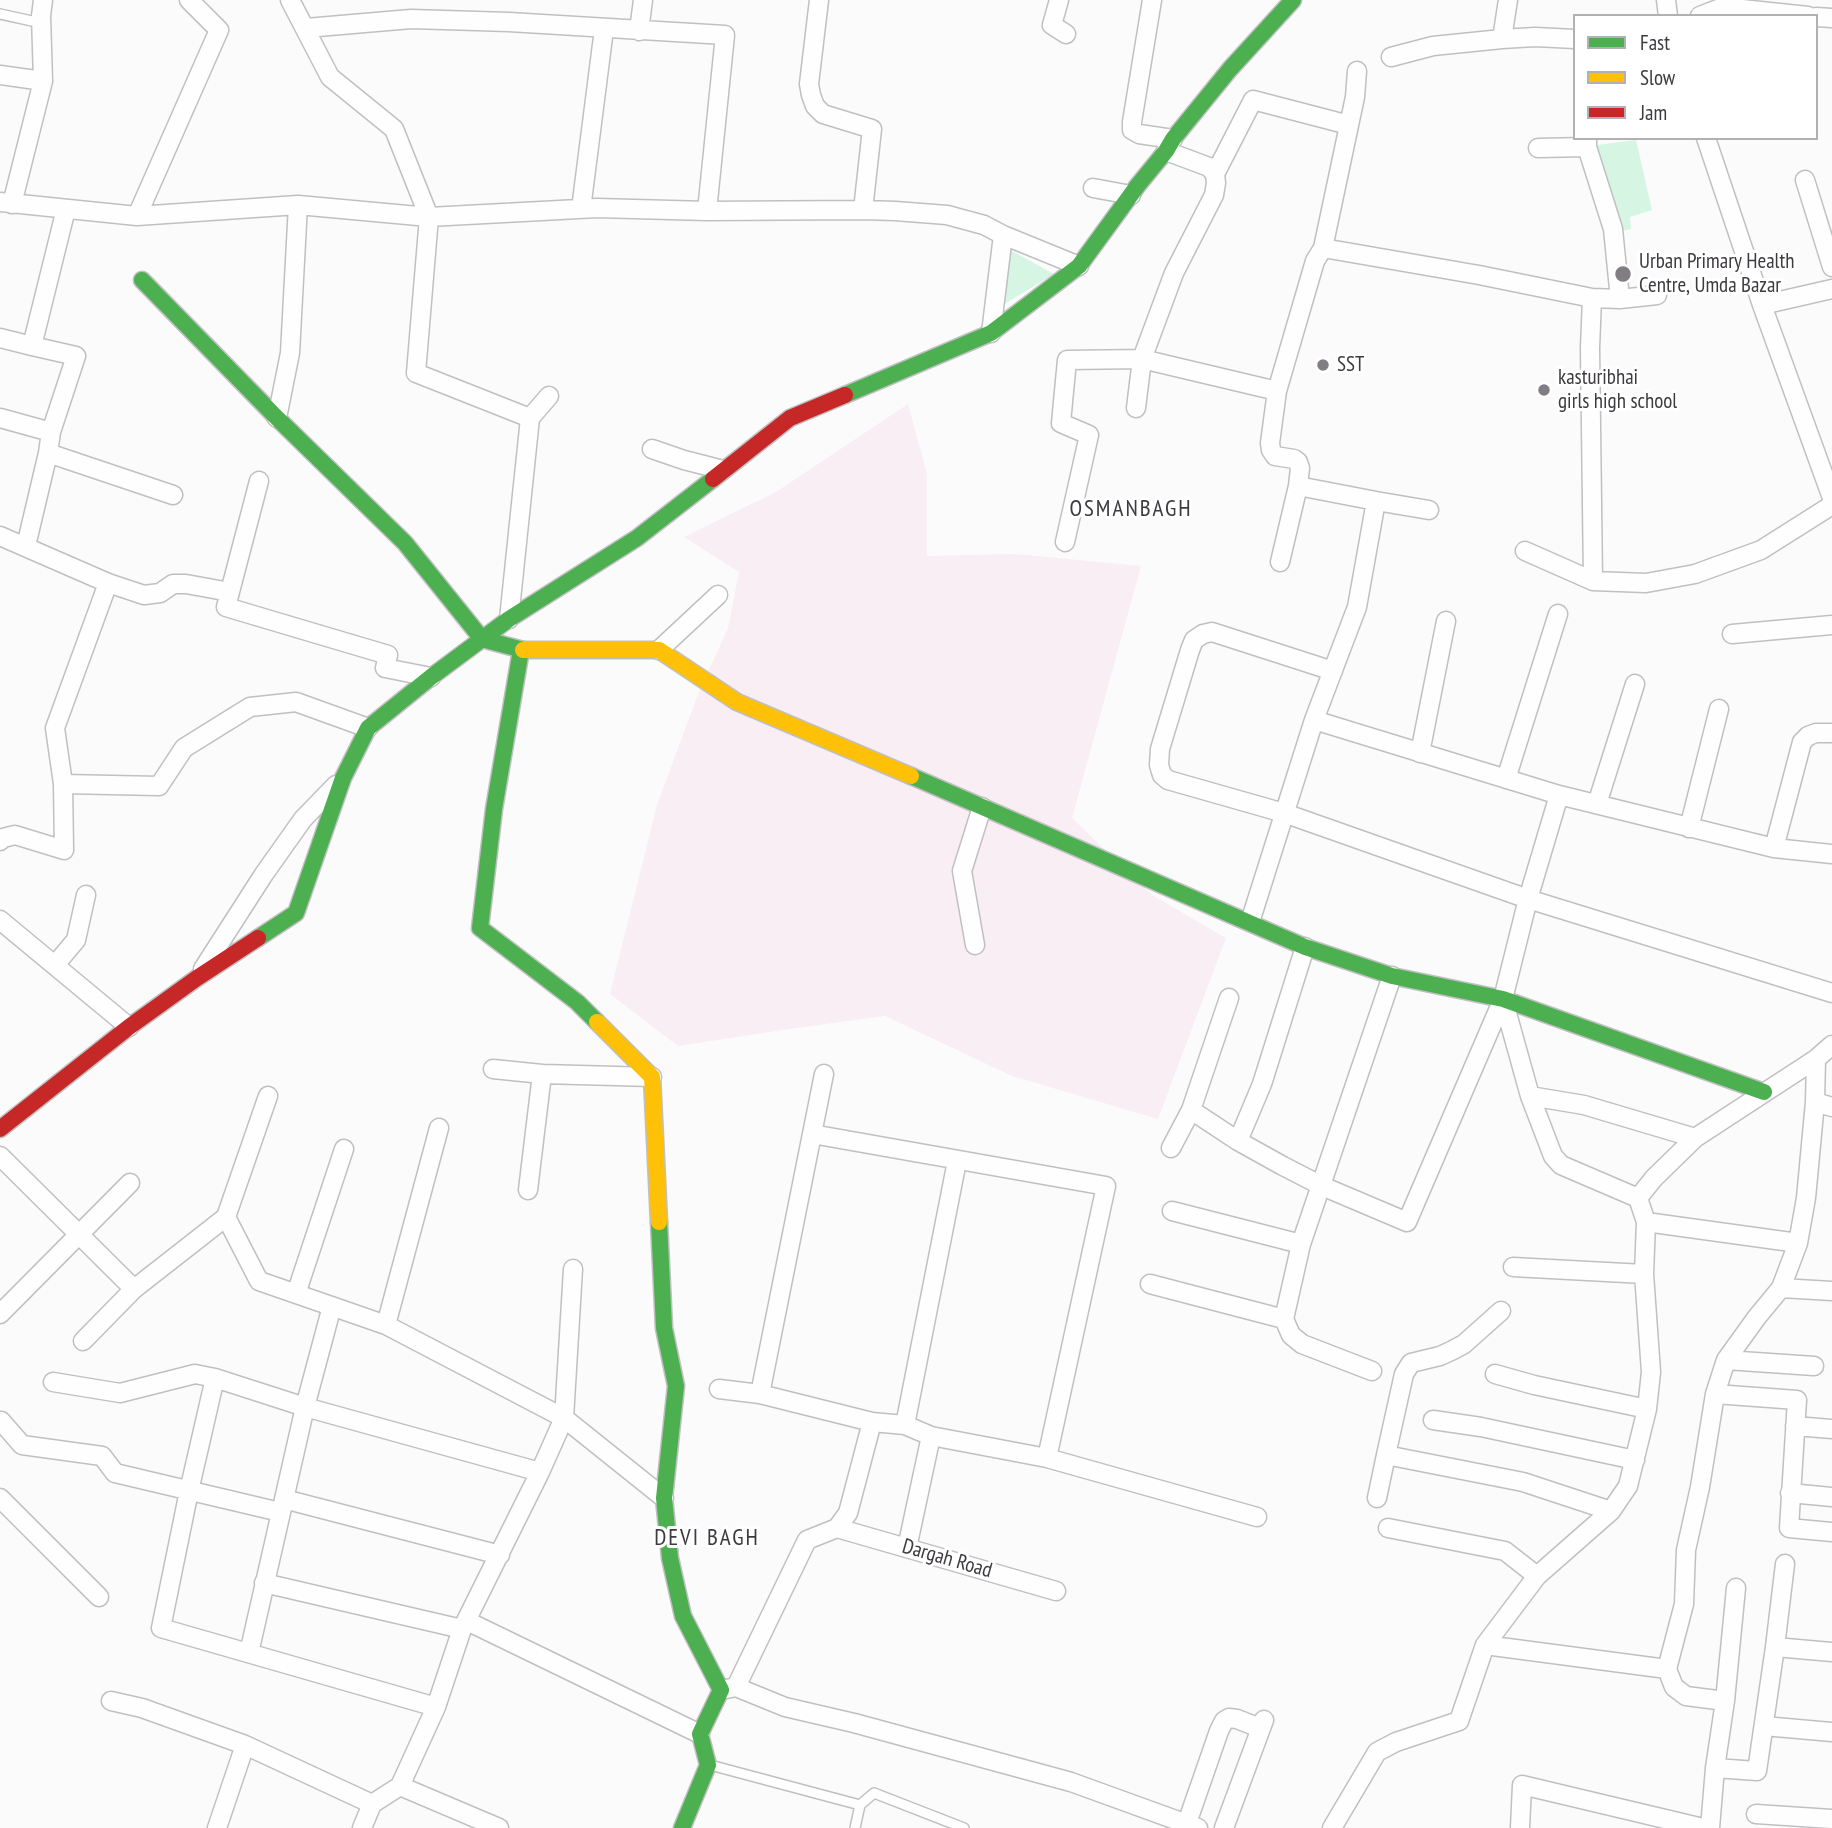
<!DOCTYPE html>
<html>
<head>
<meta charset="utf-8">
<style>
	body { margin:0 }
	#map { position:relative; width:1832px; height:1828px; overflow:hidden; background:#fbfbfc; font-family:"PT Sans Narrow",sans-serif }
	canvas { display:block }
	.legend { position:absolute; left:1573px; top:14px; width:245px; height:126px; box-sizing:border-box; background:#fff; border:2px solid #b1b0b3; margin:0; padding:9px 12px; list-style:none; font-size:21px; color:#3d3a40 }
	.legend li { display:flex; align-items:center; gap:14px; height:35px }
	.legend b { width:35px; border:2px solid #b1b0b3 }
</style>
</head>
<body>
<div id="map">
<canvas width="1832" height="1828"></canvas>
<ul class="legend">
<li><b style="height:9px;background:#4caf50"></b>Fast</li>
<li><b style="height:9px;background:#ffc107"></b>Slow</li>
<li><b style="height:9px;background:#c62828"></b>Jam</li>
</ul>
</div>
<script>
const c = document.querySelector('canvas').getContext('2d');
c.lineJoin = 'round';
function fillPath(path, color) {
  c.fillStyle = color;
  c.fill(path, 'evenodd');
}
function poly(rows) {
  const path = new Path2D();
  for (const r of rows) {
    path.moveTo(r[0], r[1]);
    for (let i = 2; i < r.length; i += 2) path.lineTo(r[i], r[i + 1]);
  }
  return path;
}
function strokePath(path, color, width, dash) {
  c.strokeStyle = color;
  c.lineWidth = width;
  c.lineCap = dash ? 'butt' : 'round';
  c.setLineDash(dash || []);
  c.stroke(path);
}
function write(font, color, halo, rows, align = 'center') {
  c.font = font + ' "PT Sans Narrow",sans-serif';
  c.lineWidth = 6;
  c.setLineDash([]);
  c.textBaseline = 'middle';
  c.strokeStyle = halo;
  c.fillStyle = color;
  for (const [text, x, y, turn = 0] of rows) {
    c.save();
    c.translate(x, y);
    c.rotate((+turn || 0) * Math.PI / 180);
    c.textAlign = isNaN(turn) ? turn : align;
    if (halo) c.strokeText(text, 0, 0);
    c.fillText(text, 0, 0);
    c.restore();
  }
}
const industrial = poly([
	[908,404,927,474,927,556,1015,554,1141,566,1072,818,1152,895,1226,938,1158,1119,1012,1076,885,1016,789,1029,678,1046,610,994,657,805,697,697,728,628,739,572,684,537,776,492]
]);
const green = poly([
	[1636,140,1652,210,1630,217,1631,229,1617,232,1597,145],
	[997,243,1054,274,988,314]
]);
const lane = poly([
	[0,14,32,21],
	[710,1765,860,1805,874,1793,964,1828],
	[855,1828,860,1805]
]);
const street = poly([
	[290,0,330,77,394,129,429,217,416,373,530,418,509,619],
	[819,0,809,84,811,95,815,106,823,114,872,129,863,210],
	[1059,0,1052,25,1066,34],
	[1152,0,1132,122,1132,130,1139,134,1173,139],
	[1666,0,1668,16],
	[1700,16,1723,7,1808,16],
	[1816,17,1832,18],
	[306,28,411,19,509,22,725,35,707,211],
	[639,31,643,0],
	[1502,39,1508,0],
	[1391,57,1433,46,1502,39,1535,37,1575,39],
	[0,75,43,81],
	[1587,138,1587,147,1613,229,1620,299],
	[1706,138,1762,305,1832,498],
	[1538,148,1587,147],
	[1215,174,1253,100,1349,125],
	[1805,180,1832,267],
	[1093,188,1131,195],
	[0,202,137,216,298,205,429,217,597,208,707,211,863,210,895,211,947,215,984,225,1003,235,1079,266],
	[12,204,43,81,41,16,43,0],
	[581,209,604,29],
	[137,216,219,30,189,0],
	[1323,248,1355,97,1357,71],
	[1592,298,1620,299,1657,295],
	[1762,305,1832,289],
	[991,333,1003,235],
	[0,338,32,346,66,209],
	[1136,408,1142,359,1277,391,1315,261,1323,248,1479,275,1592,298,1590,348,1593,581],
	[0,418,51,432],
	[277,418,290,353,298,205],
	[530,418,549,396],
	[652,449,684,460,723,470],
	[48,453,173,495],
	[259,481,226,607,388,655,385,668,431,677],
	[1376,501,1429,510],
	[0,536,108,583,55,728,63,784,159,786,184,748,250,707,296,702,368,728],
	[1065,542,1089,435,1061,423,1067,360,1142,359,1174,273,1214,195,1216,183,1215,174,1209,167,1166,151],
	[26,546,48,453,51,432,76,356,32,346],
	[1525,551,1593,581,1646,583,1695,574,1761,550,1832,505],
	[1280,562,1298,486],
	[108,583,144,595,160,593,173,584,186,584,230,592],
	[1732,634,1832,625],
	[659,650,718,595],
	[1333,671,1212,632,1203,634,1194,640,1190,650,1160,749,1159,765,1162,775,1168,780,1284,813,1528,899,1832,993],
	[1314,720,1559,795,1774,848,1832,854],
	[1420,753,1446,621],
	[1506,779,1558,614],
	[1597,804,1635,684],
	[1689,828,1719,709],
	[0,841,3,838,15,835,64,850,63,784],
	[1774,848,1802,742,1808,736,1816,733,1832,733],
	[0,920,129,1027],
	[1250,922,1314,720,1357,607,1376,501,1298,486,1300,468,1298,462,1294,459,1275,456,1271,450,1270,443,1277,391],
	[975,945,962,871,982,807],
	[55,965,76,940,86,895],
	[203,969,264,874,303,819,336,785],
	[1503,999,1530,1096,1553,1156,1561,1165,1638,1198],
	[493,1069,542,1074,652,1077],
	[268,1096,226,1217,259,1281,386,1325,564,1418,664,1498],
	[1530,1096,1584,1105,1695,1138],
	[1815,1102,1832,1107],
	[1191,1110,1238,1141,1283,1166,1322,1186,1407,1222,1503,999,1528,899,1559,795],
	[812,1134,1106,1186,1047,1458],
	[1238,1141,1262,1084,1305,947],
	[1171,1148,1191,1110,1229,998],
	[0,1156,134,1289],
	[528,1190,542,1074],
	[1172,1211,1301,1244],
	[1646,1222,1798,1243,1781,1288,1757,1317,1726,1360,1715,1394,1700,1487,1686,1550,1684,1604,1667,1669,1674,1687,1686,1696,1725,1701,1715,1768,1710,1828],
	[1798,1243,1806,1198,1815,1102,1816,1059],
	[1513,1267,1644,1274],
	[1150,1284,1284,1319],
	[1781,1288,1832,1291],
	[296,1294,344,1149],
	[0,1314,130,1183],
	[386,1325,439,1128],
	[83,1341,134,1289,226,1217],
	[1726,1360,1814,1366],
	[1372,1371,1302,1344,1291,1335,1284,1319,1301,1244,1392,976],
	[1495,1374,1534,1385,1647,1409],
	[215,1378,189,1491,161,1628,436,1707],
	[53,1382,120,1393,195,1374,215,1378,305,1407,540,1472],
	[719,1389,760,1394,872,1422,905,1425,931,1436,1047,1458,1257,1517],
	[760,1394,824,1074],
	[1715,1394,1797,1400,1789,1528,1832,1532],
	[1433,1420,1481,1427,1635,1460],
	[0,1423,1,1421,22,1445,102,1456,115,1473,280,1512],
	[905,1425,957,1161],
	[1795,1426,1832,1429],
	[1386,1455,1404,1374,1411,1363,1440,1356,1453,1350,1464,1344,1501,1311],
	[1790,1493,1832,1497],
	[0,1498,99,1597],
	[1377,1498,1386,1455,1523,1482,1611,1511],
	[284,1499,500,1555],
	[837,1528,1056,1591],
	[1388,1528,1505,1551,1537,1576],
	[907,1548,931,1436],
	[264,1583,462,1629],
	[467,1621,700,1734],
	[1485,1645,1667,1669],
	[1775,1647,1832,1652],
	[249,1653,305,1407,332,1306],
	[736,1687,807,1540,837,1528,848,1513,872,1422],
	[721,1690,736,1687,785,1707,854,1723,1071,1782,1198,1828],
	[111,1701,142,1708,245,1745,217,1828],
	[1725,1701,1736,1588],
	[1764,1726,1832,1732],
	[245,1745,372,1804],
	[1715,1768,1757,1771,1775,1647,1785,1564],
	[400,1786,499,1828],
	[1756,1814,1832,1819],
	[1187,1823,1219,1731,1224,1721,1229,1718,1237,1719,1260,1728],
	[362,1828,372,1804,400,1786,436,1707,462,1629,540,1472,564,1418,573,1269],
	[1224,1828,1264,1720],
	[1332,1828,1377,1752,1396,1742,1459,1721,1485,1645,1537,1576,1611,1511,1628,1486,1647,1409,1651,1372,1644,1274,1646,1222,1638,1198,1654,1178,1695,1138,1816,1059,1832,1045],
	[1520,1828,1522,1785,1703,1828]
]);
const fast = poly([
	[142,280,277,418,405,543,482,639,523,650],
	[845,395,991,333,1079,266,1138,185,1166,151,1173,139,1230,69,1293,0],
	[521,650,494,809,480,928,577,1002,597,1022],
	[911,776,1305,947,1392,976,1503,999,1764,1092],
	[258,938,296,913,343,778,368,728,431,677,509,619,637,538,713,479],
	[659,1222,664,1328,676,1386,664,1498,670,1558,683,1616,721,1690,700,1734,708,1765,682,1828]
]);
const slow = poly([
	[523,650,659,650,737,702,911,776],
	[597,1022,652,1077,659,1222]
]);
const jam = poly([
	[713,479,790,418,845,395],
	[0,1129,129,1027,197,978,258,938]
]);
const markers = [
	[1623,274,9,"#807e82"],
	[1323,365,7,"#807e82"],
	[1544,390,7,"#807e82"]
];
const poiNames = [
	["Urban Primary Health",1639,262],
	["Centre, Umda Bazar",1639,286],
	["SST",1337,365],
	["kasturibhai",1558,378],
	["girls high school",1558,402]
];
const streetNames = [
	["Dargah Road",947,1559,16]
];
const neighbourhoodNames = [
	["OSMANBAGH",1131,509],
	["DEVI BAGH",707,1538]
];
fillPath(industrial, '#f8eef3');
fillPath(green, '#d6f5e2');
strokePath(lane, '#c0bfc2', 12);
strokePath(street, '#c0bfc2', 21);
strokePath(fast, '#c0bfc2', 19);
strokePath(slow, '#c0bfc2', 19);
strokePath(jam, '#c0bfc2', 19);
strokePath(lane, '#fefeff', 9);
strokePath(street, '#fefeff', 18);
strokePath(fast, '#4caf50', 16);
strokePath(slow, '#ffc107', 16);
strokePath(jam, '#c62828', 16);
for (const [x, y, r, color] of markers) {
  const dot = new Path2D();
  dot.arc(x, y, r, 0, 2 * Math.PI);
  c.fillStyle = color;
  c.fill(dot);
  strokePath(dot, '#fff', 2.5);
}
write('21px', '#3d3a40', '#fff', poiNames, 'left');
write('21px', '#3d3a40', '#fff', streetNames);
c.letterSpacing = '2px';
write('23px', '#3d3a40', '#fff', neighbourhoodNames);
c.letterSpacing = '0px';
</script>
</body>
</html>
